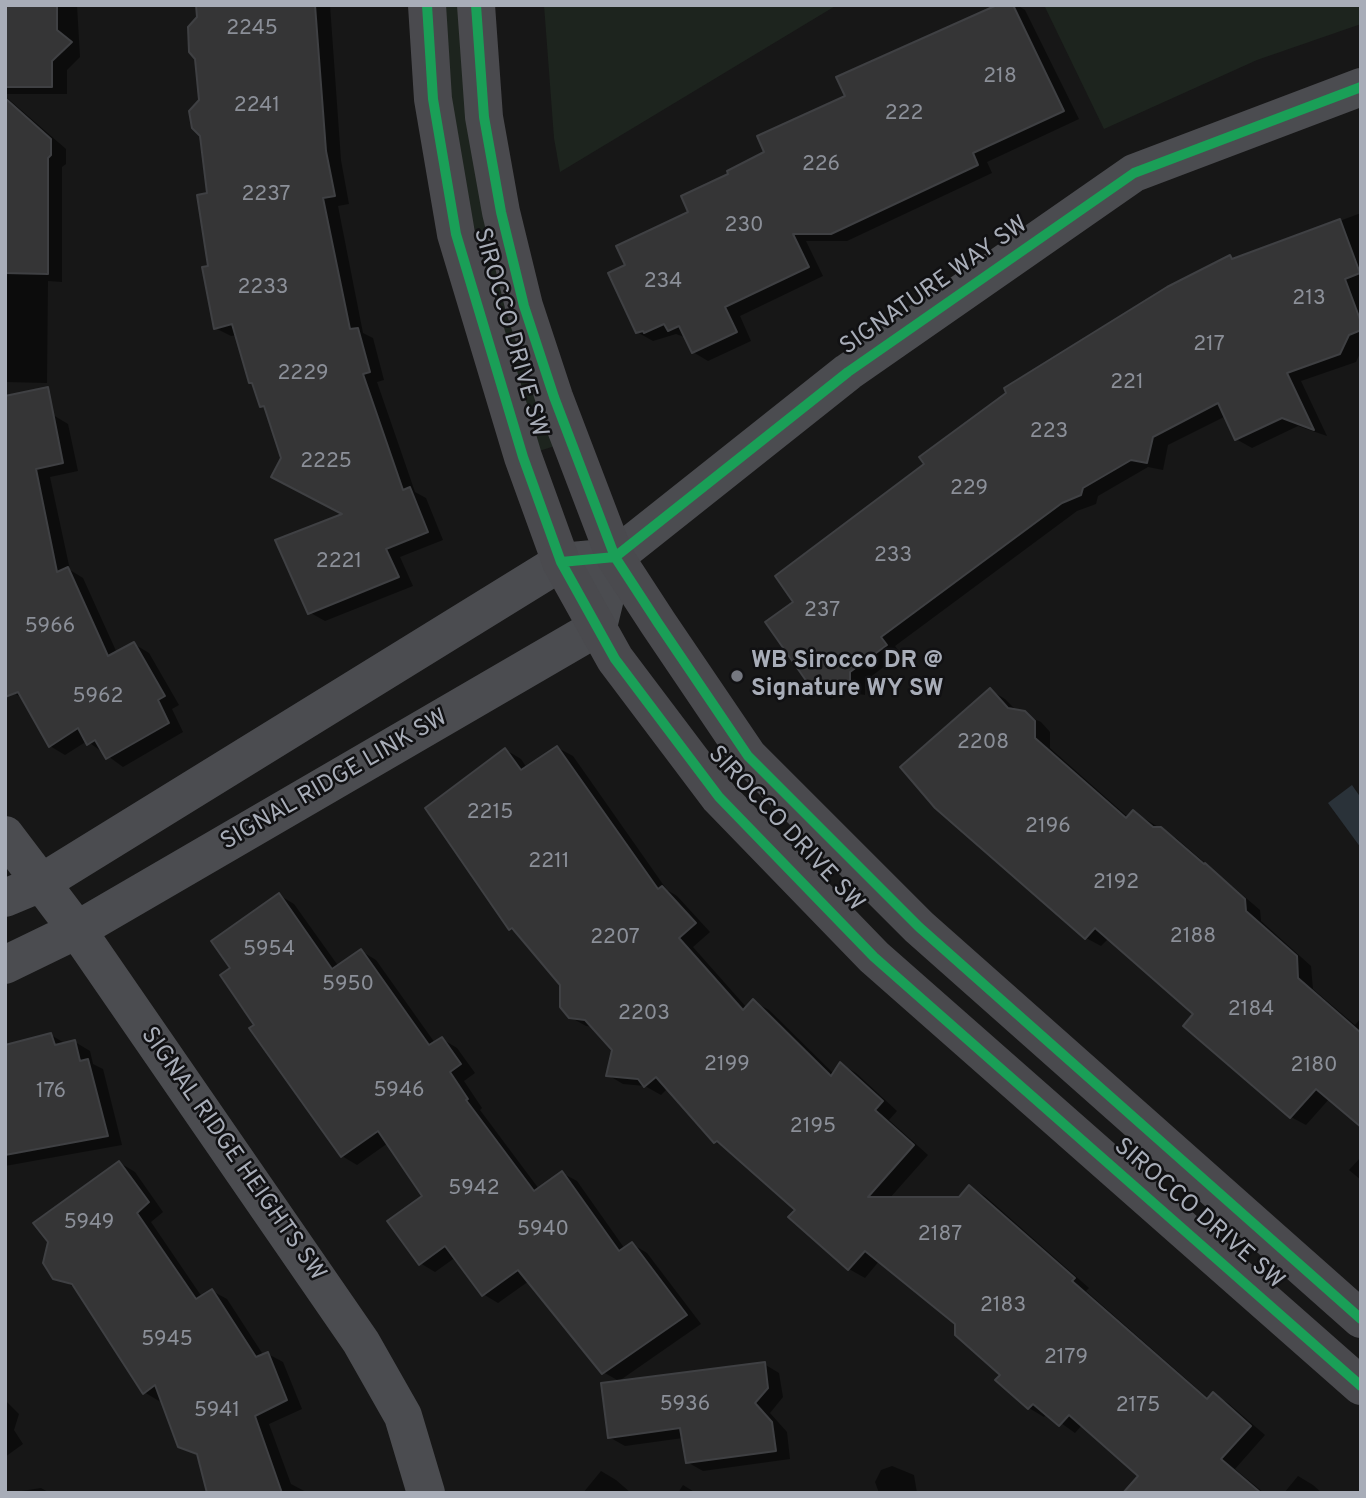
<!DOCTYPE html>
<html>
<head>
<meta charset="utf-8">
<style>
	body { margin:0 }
	#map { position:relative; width:1366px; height:1498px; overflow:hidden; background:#171717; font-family:Overpass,sans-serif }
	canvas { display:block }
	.frame { position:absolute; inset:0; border:7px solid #a8adb8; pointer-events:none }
</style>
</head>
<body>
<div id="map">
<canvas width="1366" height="1498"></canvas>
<div class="frame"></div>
</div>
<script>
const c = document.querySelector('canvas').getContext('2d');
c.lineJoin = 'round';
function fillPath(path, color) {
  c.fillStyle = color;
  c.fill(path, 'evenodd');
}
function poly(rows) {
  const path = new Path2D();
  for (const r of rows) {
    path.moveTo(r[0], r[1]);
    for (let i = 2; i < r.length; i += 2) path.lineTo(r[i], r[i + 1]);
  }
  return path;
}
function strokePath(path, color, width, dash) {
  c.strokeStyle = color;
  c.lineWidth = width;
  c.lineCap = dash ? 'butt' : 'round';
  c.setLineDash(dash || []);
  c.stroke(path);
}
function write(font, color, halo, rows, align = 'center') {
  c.font = font + ' Overpass,sans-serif';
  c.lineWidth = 5;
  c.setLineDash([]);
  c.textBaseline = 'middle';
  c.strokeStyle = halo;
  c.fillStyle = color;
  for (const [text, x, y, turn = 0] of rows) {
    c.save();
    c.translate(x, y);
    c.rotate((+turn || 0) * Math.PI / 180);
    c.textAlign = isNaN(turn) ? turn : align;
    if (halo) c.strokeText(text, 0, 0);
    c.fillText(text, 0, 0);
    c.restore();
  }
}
const green = poly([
	[441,5,462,5,558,445,536,452,455,158],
	[544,5,837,5,560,172,554,138],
	[1044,5,1361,5,1361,24,1257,60,1104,129]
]);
const water = poly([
	[1352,785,1361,798,1361,848,1328,803]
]);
const shadow = poly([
	[5,5,77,5,80,57,67,70,67,94,5,94],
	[199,5,330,5,341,160,349,204,338,206,363,333,373,338,384,380,377,382,415,492,426,498,443,540,400,557,413,586,325,621,309,612,345,514,283,458,237,335,231,336,215,328,209,195,202,135],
	[1001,5,1017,5,1025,10,1079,119,987,162,992,173,847,241,806,241,823,276,740,316,751,341,708,361,693,352,687,338,676,334,653,341,637,332,627,266,690,213,684,196,767,153,847,97],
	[5,96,66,149,66,164,62,167,62,282,48,281,47,383,5,382],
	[1361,213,1361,351,1356,362,1301,381,1327,436,1298,426,1252,448,1236,439,1226,416,1168,445,1163,470,1148,467,1098,496,1096,504,1077,511,895,646,901,654,865,681,865,695,842,691,831,699,815,690,796,603,1230,257,1235,260],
	[53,415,68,424,78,471,50,477,70,570,83,578,117,653,134,644,149,653,179,705,172,709,183,732,123,767,87,741,65,755,50,746,24,699,14,693,5,425],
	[990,690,1005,699,1017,711,1041,722,1050,732,1050,748,1129,818,1134,812,1176,838,1260,910,1261,921,1311,966,1313,989,1355,1025,1361,1018,1361,1125,1330,1098,1306,1125,1291,1117,1196,1014,1109,938,1101,946,1086,938],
	[558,748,573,756,667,890,677,896,710,932,693,947,747,1008,754,1002,769,1010,834,1074,841,1064,856,1073,897,1111,889,1120,928,1155,889,1199,960,1199,970,1187,985,1196,1089,1288,1086,1291,1209,1399,1213,1394,1228,1403,1265,1435,1235,1469,1264,1493,1152,1493,1140,1476,1082,1425,1075,1433,1047,1413,1044,1417,1029,1408,956,1323,880,1260,865,1278,849,1269,791,1217,797,1210,730,1150,715,1142,668,1088,661,1095,645,1086,623,1084,608,1075,614,1050,594,1027,586,1026,570,1017,561,984,520,935,510,929,506,750,521,759,527,768],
	[279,895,294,904,339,967,361,951,376,960,435,1043,442,1039,457,1048,475,1073,464,1081,482,1108,480,1110,539,1189,562,1173,577,1181,625,1249,632,1244,647,1253,701,1324,619,1381,603,1372,529,1281,498,1303,483,1294,456,1257,435,1272,420,1263,425,1196,388,1143,357,1165,342,1156,256,1025,233,969],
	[51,1035,66,1044,75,1042,90,1051,93,1064,103,1069,122,1145,5,1166,5,1046],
	[1361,1157,1361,1180,1349,1170],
	[120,1163,135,1172,163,1212,151,1222,202,1297,212,1291,227,1299,264,1356,268,1354,283,1362,302,1409,269,1424,291,1484,308,1493,210,1493,199,1456,179,1445,162,1399,159,1401,144,1392,76,1288,55,1277],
	[764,1364,779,1373,783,1397,770,1413,787,1432,790,1459,703,1471,687,1462,683,1438,625,1446,609,1437],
	[5,1400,19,1414,14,1430,23,1444,5,1457],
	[892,1466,914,1475,917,1493,879,1493,875,1482,881,1470],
	[601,1471,616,1480,631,1493,583,1493],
	[1298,1476,1313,1485,1322,1493,1284,1493],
	[683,1485,696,1493,678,1493],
	[41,1488,50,1493,9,1493]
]);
const building = poly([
	[5,5,57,5,57,30,72,42,52,61,52,87,5,87,5,5],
	[196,5,315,5,326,151,335,196,323,198,350,329,358,328,370,372,363,374,403,490,410,487,428,532,386,549,399,577,308,614,275,540,342,514,271,477,281,458,264,406,260,407,252,383,249,383,232,324,214,329,202,267,208,266,197,195,207,193,200,136,192,128,189,111,199,100,195,59,189,52,188,27,197,17,196,5],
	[997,5,1013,5,1064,111,973,153,978,165,831,234,793,234,809,267,725,307,737,332,692,353,679,326,668,331,664,324,644,333,643,331,636,333,608,273,625,265,616,246,688,212,681,196,728,174,727,171,764,152,757,136,845,96,836,77,997,5],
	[5,98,51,139,51,155,48,158,48,274,5,273,5,98],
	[1340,219,1360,273,1345,279,1361,322,1361,330,1349,335,1340,354,1287,373,1314,430,1282,418,1235,440,1218,403,1153,437,1147,463,1131,460,1083,488,1081,495,1062,503,881,637,887,645,850,672,850,688,826,683,814,692,765,622,793,602,775,576,924,464,919,457,1006,393,1004,388,1167,287,1230,255,1232,259,1340,219],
	[48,387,63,463,36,469,57,572,68,567,108,656,134,642,165,696,158,700,169,723,106,759,95,740,87,745,78,728,49,747,18,692,5,697,5,396,48,387],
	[990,688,1008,708,1025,711,1035,721,1035,738,1126,818,1133,810,1153,827,1161,827,1204,864,1205,863,1245,899,1246,911,1297,956,1298,978,1361,1033,1361,1127,1316,1089,1290,1118,1183,1026,1193,1014,1095,928,1085,939,935,808,900,767,990,688],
	[557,746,658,889,662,886,696,923,679,938,743,1010,753,999,831,1076,840,1062,883,1101,875,1110,914,1145,868,1197,959,1197,969,1185,1075,1278,1072,1281,1207,1399,1213,1392,1251,1426,1221,1459,1261,1493,1123,1493,1138,1476,1069,1415,1059,1426,1033,1404,1028,1409,995,1380,1000,1375,955,1335,955,1324,865,1251,848,1270,788,1217,795,1210,717,1141,714,1143,656,1077,644,1087,638,1079,606,1076,612,1050,585,1020,569,1018,560,1007,560,985,512,928,509,930,425,808,505,748,521,770,557,746],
	[279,893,332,969,361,949,429,1045,442,1037,461,1064,450,1072,468,1099,466,1100,534,1191,562,1171,619,1251,632,1242,687,1315,602,1374,518,1270,482,1296,445,1246,419,1265,387,1221,422,1196,378,1131,341,1157,249,1028,254,1025,220,975,230,968,211,941,279,893],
	[51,1033,55,1045,75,1040,80,1061,88,1059,108,1136,5,1155,5,1045,51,1033],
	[119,1161,149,1202,137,1213,196,1299,212,1289,256,1357,268,1352,287,1400,255,1416,282,1493,207,1493,197,1454,178,1447,155,1385,143,1394,72,1284,53,1279,43,1263,48,1242,33,1223,119,1161],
	[765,1362,768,1388,755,1403,772,1422,776,1451,686,1463,680,1428,608,1438,601,1383,765,1362]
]);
const street = poly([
	[5,835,77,930,361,1342,403,1416,426,1493],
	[5,898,41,883,561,562,615,557,848,372,1134,173,1361,87],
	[5,965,77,930,598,627,615,557]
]);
const secondary = poly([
	[427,5,433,99,456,234,523,457,561,562,615,659,719,797,874,957,1361,1386],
	[476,5,484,117,501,212,524,306,554,397,615,557,658,623,748,756,919,927,1361,1319]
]);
const cycleway = poly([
	[427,5,433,99,456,234,523,457,561,562,615,659,719,797,874,957,1361,1386],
	[476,5,484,117,501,212,524,306,554,397,615,557,658,623,748,756,919,927,1361,1319],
	[561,562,615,557,848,372,1134,173,1361,87]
]);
const markers = [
	[737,676,7,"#757880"]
];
const numberNames = [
	["2245",252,30],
	["218",1000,78],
	["2241",257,107],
	["222",904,115],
	["226",821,166],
	["2237",266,196],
	["230",744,227],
	["234",663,283],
	["2233",263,289],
	["213",1309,300],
	["217",1209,346],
	["2229",303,375],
	["221",1127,384],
	["223",1049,433],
	["2225",326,463],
	["229",969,490],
	["233",893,557],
	["2221",339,563],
	["237",822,612],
	["5966",50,628],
	["5962",98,698],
	["2208",983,744],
	["2215",490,814],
	["2196",1048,828],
	["2211",549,863],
	["2192",1116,884],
	["2188",1193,938],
	["2207",615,939],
	["5954",269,951],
	["5950",348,986],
	["2184",1251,1011],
	["2203",644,1015],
	["2199",727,1066],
	["2180",1314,1067],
	["5946",399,1092],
	["176",51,1093],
	["2195",813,1128],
	["5942",474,1190],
	["5949",89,1224],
	["5940",543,1231],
	["2187",940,1236],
	["2183",1003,1307],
	["5945",167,1341],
	["2179",1066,1359],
	["5936",685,1406],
	["2175",1138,1407],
	["5941",217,1412]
];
const streetNames = [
	["SIGNATURE WAY SW",935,287,-35],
	["SIROCCO DRIVE SW",509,333,74],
	["SIGNAL RIDGE LINK SW",335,781,-30],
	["SIROCCO DRIVE SW",785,830,47],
	["SIGNAL RIDGE HEIGHTS SW",232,1155,55],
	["SIROCCO DRIVE SW",1198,1215,41]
];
const poiNames = [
	["WB Sirocco DR @",751,662],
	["Signature WY SW",751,690]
];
fillPath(green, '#1d241e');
fillPath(water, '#2a3239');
fillPath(shadow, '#0007');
fillPath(building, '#353536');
strokePath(building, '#3f4043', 2);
strokePath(street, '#4b4c50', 38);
strokePath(secondary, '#4a4a4e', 38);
strokePath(cycleway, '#1a9f57', 10);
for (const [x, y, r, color] of markers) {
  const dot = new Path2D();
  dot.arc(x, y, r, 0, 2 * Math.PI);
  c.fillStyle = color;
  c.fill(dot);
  strokePath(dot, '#111113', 2.5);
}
write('21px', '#8b8f98', null, numberNames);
write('24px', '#a8adb8', '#111113', streetNames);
write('bold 24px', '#a8adb8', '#111113', poiNames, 'left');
</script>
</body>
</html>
